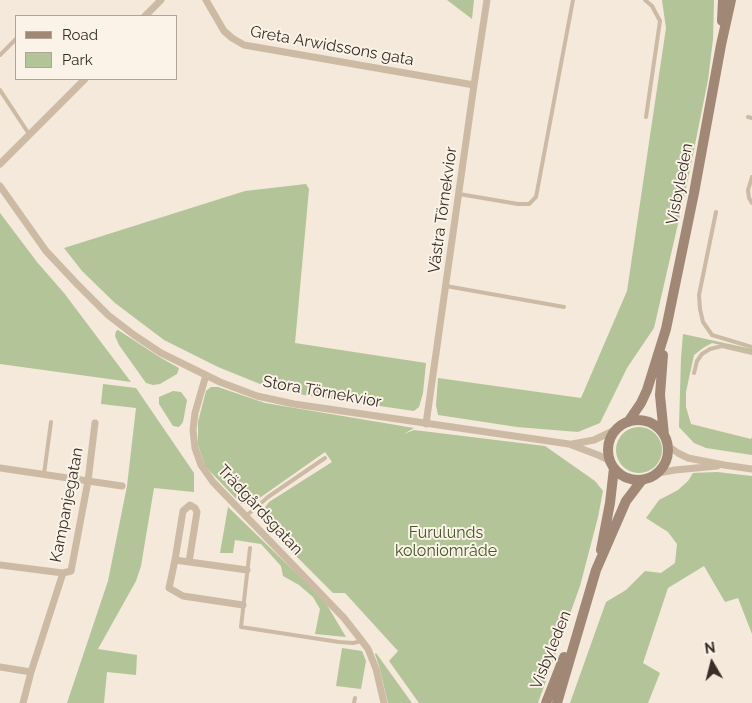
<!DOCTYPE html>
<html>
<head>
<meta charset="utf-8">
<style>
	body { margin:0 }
	#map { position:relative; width:752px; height:703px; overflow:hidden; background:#f4e9da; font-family:Raleway,sans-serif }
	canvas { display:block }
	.legend { position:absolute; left:15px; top:15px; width:162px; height:65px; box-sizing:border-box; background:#fbf3e7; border:1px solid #ada49a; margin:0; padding:6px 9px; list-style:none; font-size:15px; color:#382d27 }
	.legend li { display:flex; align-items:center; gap:10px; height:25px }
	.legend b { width:25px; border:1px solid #ada49a }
	.north { position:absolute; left:687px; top:638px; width:50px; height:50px; -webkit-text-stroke:4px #fbf3e7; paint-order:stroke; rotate:352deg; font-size:14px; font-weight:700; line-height:20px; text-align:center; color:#382d27 }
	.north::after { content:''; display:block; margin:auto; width:18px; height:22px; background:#382d27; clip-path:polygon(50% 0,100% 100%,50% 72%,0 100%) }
</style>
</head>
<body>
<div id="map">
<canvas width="752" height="703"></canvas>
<ul class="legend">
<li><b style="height:6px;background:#a18876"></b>Road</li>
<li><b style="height:14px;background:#b3c499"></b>Park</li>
</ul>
<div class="north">N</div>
</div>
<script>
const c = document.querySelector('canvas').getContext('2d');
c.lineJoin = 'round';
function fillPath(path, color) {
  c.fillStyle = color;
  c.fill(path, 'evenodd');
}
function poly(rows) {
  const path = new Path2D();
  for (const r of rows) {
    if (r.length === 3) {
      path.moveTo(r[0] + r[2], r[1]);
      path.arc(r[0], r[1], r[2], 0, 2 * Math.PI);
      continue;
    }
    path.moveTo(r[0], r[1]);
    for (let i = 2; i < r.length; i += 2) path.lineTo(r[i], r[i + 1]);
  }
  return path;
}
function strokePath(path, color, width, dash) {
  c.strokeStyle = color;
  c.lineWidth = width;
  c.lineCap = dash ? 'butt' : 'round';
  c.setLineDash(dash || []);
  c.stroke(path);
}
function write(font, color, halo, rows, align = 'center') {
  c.font = font + ' Raleway,sans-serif';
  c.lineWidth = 4;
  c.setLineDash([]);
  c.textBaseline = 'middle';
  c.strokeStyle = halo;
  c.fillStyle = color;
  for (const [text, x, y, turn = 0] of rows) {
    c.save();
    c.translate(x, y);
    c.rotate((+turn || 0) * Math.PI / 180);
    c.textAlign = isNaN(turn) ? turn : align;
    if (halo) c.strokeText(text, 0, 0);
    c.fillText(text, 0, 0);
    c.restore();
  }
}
const green = poly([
	[447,0,474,0,472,19],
	[662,0,714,0,713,39,708,80,686,189,654,328,627,368,600,423,578,432,517,427,438,415,436,405,438,378,581,398,627,291,666,28],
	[306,184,309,189,295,343,426,363,423,393,419,407,414,411,304,395,260,384,218,367,164,340,115,303,82,271,64,248,245,191],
	[0,213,37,262,64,293,131,382,0,364],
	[118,330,161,358,179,368,177,374,160,384,153,385,146,383,119,345,115,336,116,331],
	[683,334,752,349,752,352,712,343,703,348,694,355,686,392,686,407,691,424,751,439,752,437,752,455,706,448,694,443,679,427,681,358],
	[103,384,136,388,194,473,194,492,154,488,141,566,136,581,98,649,137,655,136,675,107,672,104,703,67,703,108,581,127,486,136,408,101,404],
	[211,387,218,387,265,403,414,428,404,434,414,430,545,446,595,481,603,491,598,517,580,586,538,703,419,703,389,661,398,651,345,593,333,593,263,523,261,517,262,511,269,502,332,462,325,452,251,504,241,504,205,466,198,445,198,422,206,391],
	[173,391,181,392,187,400,183,422,179,427,173,426,159,404,159,397],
	[639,450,23],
	[717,472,752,476,752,634,738,598,725,602,704,566,668,588,643,663,660,673,648,703,570,703,606,602,626,590,645,571,661,573,675,563,677,544,668,532,646,518,659,500,678,490,688,481,693,473],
	[228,507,324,600,346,637,315,634,320,609,313,597,299,585,283,576,281,566,261,544,235,540,233,553,220,553],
	[342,648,362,651,366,661,361,689,336,686],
	[376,653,412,703,388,703,379,666,375,654]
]);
const lane = poly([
	[645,0,652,6,660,21,646,117],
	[0,55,16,39],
	[0,90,29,134],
	[748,117,752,118],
	[752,177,748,190,749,198,752,203],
	[459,194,518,204,529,204,536,197,573,0],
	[716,212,699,295,700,309,703,322,712,335,752,347],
	[446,286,564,307],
	[694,373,697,361,702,354,710,349,722,346,752,353],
	[44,474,51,422],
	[246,516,268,497,325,458],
	[250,548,241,627,339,642,353,643,362,641],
	[354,703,355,698]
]);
const street = poly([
	[206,0,224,31,232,38,244,45,474,85],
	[145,16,161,0],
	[0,164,85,79],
	[0,186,46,251,77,284,108,315,134,335,161,353,220,382,257,396,294,404,569,444,598,455,611,461],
	[206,375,195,413,193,430,195,448,201,465,213,482,344,618,362,641,368,649,376,669,384,703],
	[426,424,474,85,487,0],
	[572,444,594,440,617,429],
	[668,446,678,453,688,458,724,465,752,469],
	[0,468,122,486],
	[658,473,675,470,717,466],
	[175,560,183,511,190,505,195,508,197,512,189,562],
	[0,565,63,573],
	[243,605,183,596,169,588,175,560,247,570],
	[0,667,31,672],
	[23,703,31,672,63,573,71,571,88,481,95,423]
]);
const secondary = poly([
	[722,21,723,0],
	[663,355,660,395,664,435],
	[638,450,30],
	[628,422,641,403,647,390,666,329,694,193,721,45,731,0],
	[601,550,610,503,614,468],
	[546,703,564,657],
	[557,703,596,570,626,501,642,480]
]);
const streetNames = [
	["Greta Arwidssons gata",332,46,10],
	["Visbyleden",680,184,-79],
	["Västra Törnekvior",443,210,-82],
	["Stora Törnekvior",322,392,10],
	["Kampanjegatan",67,505,-79],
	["Trädgårdsgatan",260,510,47],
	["Visbyleden",551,650,-68]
];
const parkNames = [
	["Furulunds",446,533],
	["koloniområde",446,551]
];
fillPath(green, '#b3c499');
strokePath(lane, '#cdbaa5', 4);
strokePath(street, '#cdbaa5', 7);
strokePath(secondary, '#a18876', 10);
write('16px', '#382d27', '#fbf3e7', streetNames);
write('16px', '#445829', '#fbf3e7', parkNames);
</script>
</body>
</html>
